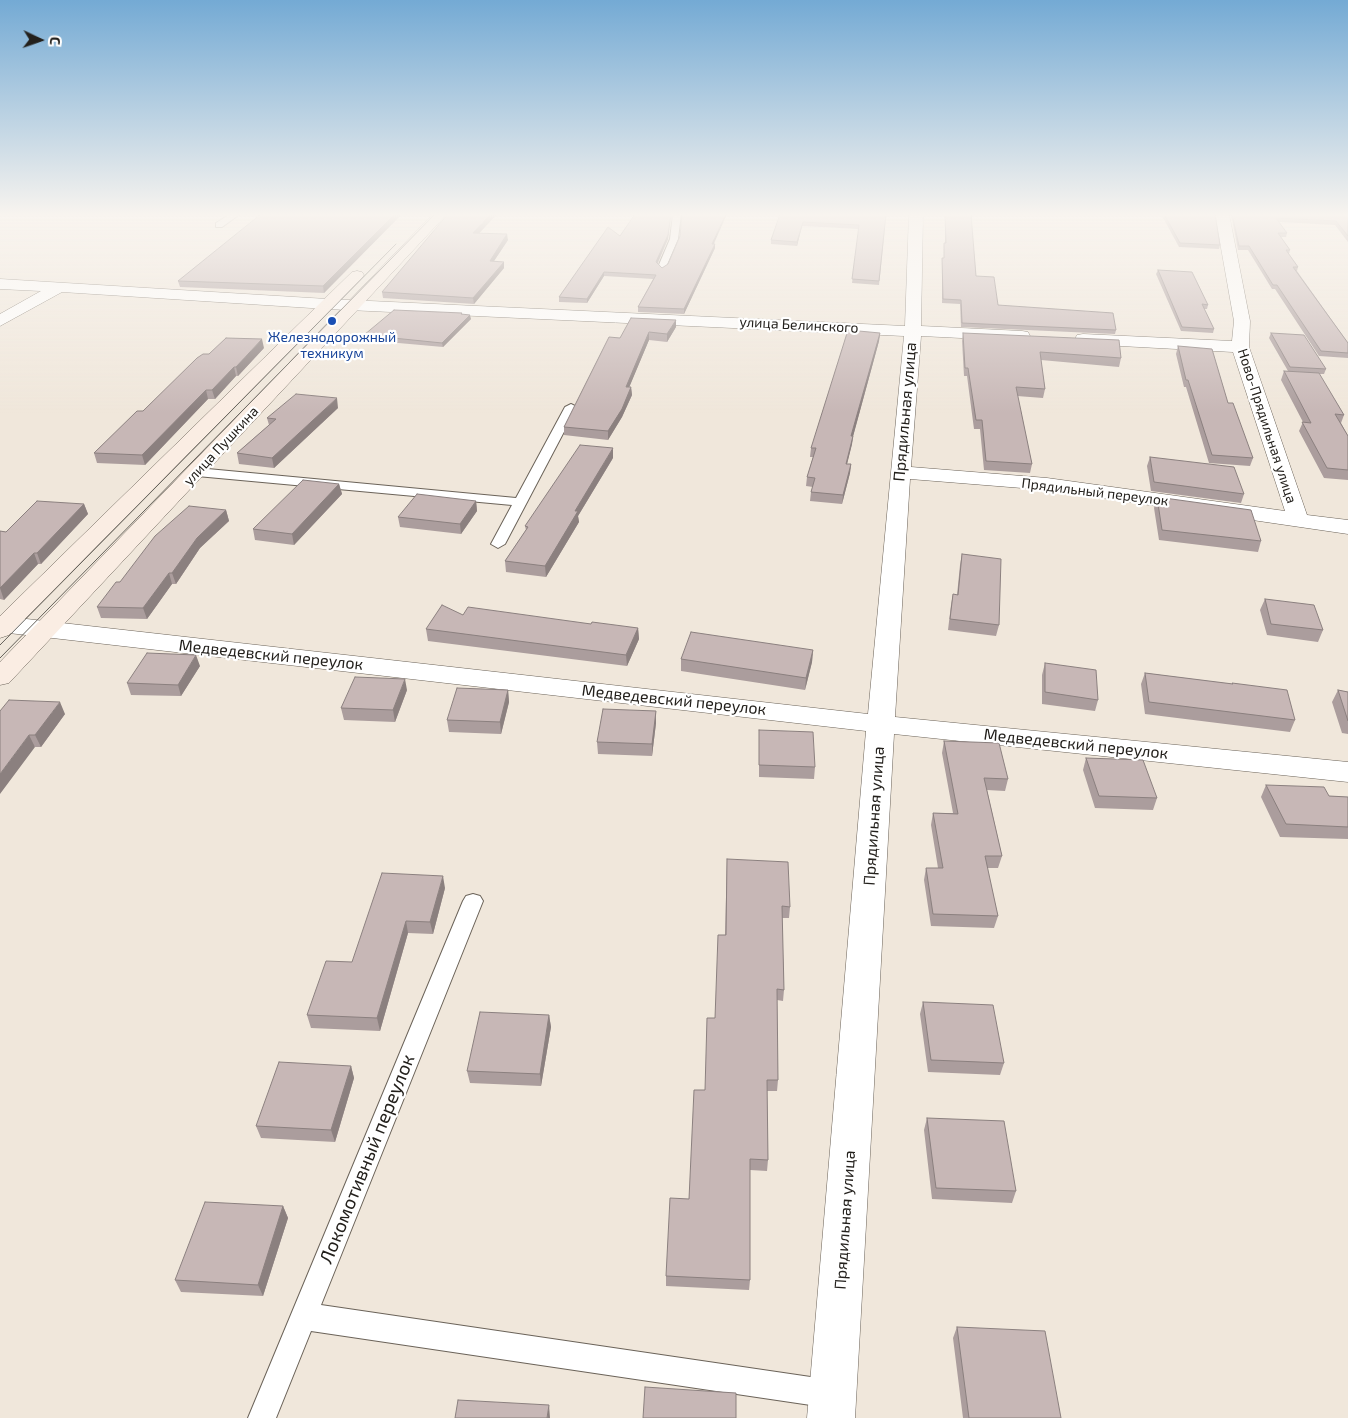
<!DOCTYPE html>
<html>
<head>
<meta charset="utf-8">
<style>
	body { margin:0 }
	#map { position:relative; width:1348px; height:1418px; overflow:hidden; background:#f0e7db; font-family:"Exo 2",sans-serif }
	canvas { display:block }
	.north { position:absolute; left:15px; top:15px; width:50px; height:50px; -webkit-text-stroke:4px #fff; paint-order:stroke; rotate:93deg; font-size:14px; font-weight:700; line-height:20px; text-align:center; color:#23201c }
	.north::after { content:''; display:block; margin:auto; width:18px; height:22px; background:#23201c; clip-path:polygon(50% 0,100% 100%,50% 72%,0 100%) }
</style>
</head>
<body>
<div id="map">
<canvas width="1348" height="1418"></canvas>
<div class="north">С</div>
</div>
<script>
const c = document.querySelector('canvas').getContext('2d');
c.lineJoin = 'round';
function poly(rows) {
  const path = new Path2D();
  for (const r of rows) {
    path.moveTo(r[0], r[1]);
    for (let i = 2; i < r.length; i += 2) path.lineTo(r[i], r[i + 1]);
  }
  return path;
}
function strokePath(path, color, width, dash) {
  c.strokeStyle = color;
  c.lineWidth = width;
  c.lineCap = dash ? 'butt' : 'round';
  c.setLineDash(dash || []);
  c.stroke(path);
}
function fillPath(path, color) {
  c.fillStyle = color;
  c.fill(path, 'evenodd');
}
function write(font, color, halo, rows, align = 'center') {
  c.font = font + ' "Exo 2",sans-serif';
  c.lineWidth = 4.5;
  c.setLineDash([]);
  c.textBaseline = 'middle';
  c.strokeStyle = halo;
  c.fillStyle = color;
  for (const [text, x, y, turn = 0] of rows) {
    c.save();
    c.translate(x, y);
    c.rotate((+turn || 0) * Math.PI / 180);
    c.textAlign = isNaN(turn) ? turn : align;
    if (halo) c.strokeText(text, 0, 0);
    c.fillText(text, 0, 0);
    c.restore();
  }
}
const service = poly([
	[230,214,240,214,222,227,216,227,216,223,230,214],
	[673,214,681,214,678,239,666,267,662,270,658,267,670,239,673,214],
	[571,404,577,407,505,544,498,548,491,544,512,505,197,476,191,472,197,468,516,498,565,407,571,404],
	[473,894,480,896,483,901,321,1305,831,1380,841,1384,845,1394,841,1404,831,1408,311,1331,276,1418,248,1418,463,901,466,896,473,894]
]);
const minor = poly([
	[909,214,923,214,921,326,1022,331,1028,332,1030,336,1028,340,1022,341,921,336,911,467,1047,478,1285,511,1233,352,1083,344,1077,343,1075,339,1077,335,1083,334,1232,341,1234,321,1215,214,1229,214,1250,321,1249,347,1307,515,1348,520,1348,534,1047,490,910,479,895,717,1348,762,1348,782,894,734,855,1418,807,1418,866,731,0,632,0,616,868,714,904,336,327,309,62,292,0,326,0,314,41,291,0,289,0,279,327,299,905,326,909,214]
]);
const secondary = poly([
	[433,214,447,214,9,683,0,685,0,662,433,214],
	[357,271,362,272,364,275,362,278,9,635,0,638,0,616,352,272,357,271]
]);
const tram = poly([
	[0,645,396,244],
	[0,658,435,214]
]);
const wall = poly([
	[402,214,324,293,180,287,178,281],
	[497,214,479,233,508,240,494,261,504,262,504,268,474,304,383,298,382,292],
	[635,214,671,214,668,239,658,263,662,268,714,244,715,244,715,248,684,314,638,312,638,307,653,279,604,276,587,303,559,302,559,297,620,236],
	[780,214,888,214,888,217,886,217,879,285,852,283,859,229,802,226,797,246,771,244,771,240],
	[945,214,971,214,976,276,998,305,1116,330,1115,334,961,327,960,304,942,303,942,258,944,258,944,243,945,243],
	[1161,214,1215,214,1220,245,1219,249,1179,247],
	[1231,214,1348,214,1348,242,1335,225,1279,222,1287,233,1286,237,1281,237,1290,250,1289,254,1298,267,1297,271,1348,343,1348,358,1319,356,1275,289,1272,289,1248,250,1238,250],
	[1158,270,1208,305,1207,309,1204,309,1214,329,1213,333,1181,331,1156,274],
	[462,313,462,314,471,319,443,347,365,340,364,335],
	[676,327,667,342,649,340,629,387,631,387,632,395,622,417,608,440,564,435,564,427,620,338],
	[880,333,879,341,853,436,852,444,847,464,851,464,850,473,842,504,810,501,811,492,813,487,806,486,807,477,813,457,810,457,811,448],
	[963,333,1121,358,1119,367,1041,360,1045,389,1043,398,1017,396,1032,464,1030,473,984,470,980,429,974,429,967,376,964,376,962,341],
	[1271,333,1326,369,1324,374,1319,374,1344,415,1341,423,1348,436,1348,480,1324,478,1299,431,1303,422,1281,380,1284,371,1288,371,1269,338],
	[1178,346,1253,458,1250,466,1209,463,1186,387,1184,387,1176,354],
	[264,348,238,376,236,376,215,399,208,399,145,465,97,463,94,453,143,411],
	[338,408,274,468,239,464,237,453,269,425,267,418],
	[1150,457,1244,494,1241,503,1151,491,1147,466],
	[613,458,578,516,579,522,546,577,506,572,505,561,526,530,525,526],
	[339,484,342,494,294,545,255,540,253,529],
	[1157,497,1261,541,1258,552,1159,540,1154,508],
	[476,501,477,511,461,534,400,527,398,517],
	[84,504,88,514,41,564,38,564,4,600,0,599,0,531,6,532],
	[226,510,229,521,200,548,176,584,172,584,147,619,101,618,97,607],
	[962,554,999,625,996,636,948,630,951,605,953,594,957,595,960,565],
	[1265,599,1323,630,1318,642,1267,635,1260,610],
	[463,615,591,624,638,628,639,639,627,666,428,641,426,629],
	[813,650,812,662,805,690,681,671,681,659],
	[1045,663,1098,700,1095,711,1042,704,1042,675],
	[200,666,181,696,131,695,127,683],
	[1145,673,1232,684,1232,683,1295,720,1290,732,1145,714,1141,684],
	[407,690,395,722,344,720,341,708],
	[508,690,509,702,501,734,449,732,447,720],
	[1338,690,1348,692,1348,734,1342,733,1332,702],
	[0,711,65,714,41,747,35,747],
	[656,711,656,723,652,756,598,754,597,742],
	[759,730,815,767,814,779,759,777],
	[944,741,1008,779,1005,791,987,790,1002,856,998,868,987,868,998,916,994,928,931,926,924,880,926,868,938,868,931,825,933,813,953,813,942,753],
	[1086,758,1157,798,1153,810,1095,808,1083,770],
	[1266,785,1329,796,1348,797,1348,839,1280,837,1261,797],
	[727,859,790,907,789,918,782,918,784,990,783,1001,777,1000,778,1080,777,1091,767,1091,768,1160,767,1171,750,1170,750,1280,749,1290,666,1286,666,1276,689,1199,705,1090,715,1018,725,935],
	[445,888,433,934,408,933,380,1031,311,1028,307,1015,352,962],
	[923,1002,1004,1063,1000,1075,928,1072,920,1014],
	[549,1015,551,1027,541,1086,470,1083,467,1071],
	[351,1066,354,1078,335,1142,261,1138,256,1126],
	[927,1118,1016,1191,1012,1203,932,1199,924,1130],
	[283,1206,288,1218,263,1296,181,1292,175,1280],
	[957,1327,1061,1418,963,1418,953,1338]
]);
const shadedWall = poly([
	[395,214,402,214,324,293,323,286],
	[491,214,497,214,474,239,473,233],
	[671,214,668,239,656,266,656,262],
	[726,214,727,214,712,248,712,244],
	[803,222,797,246,797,242],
	[507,234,508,240,490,267,490,261],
	[715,244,715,248,684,314,684,309],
	[504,262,504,268,474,304,473,298],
	[604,272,604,276,587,303,587,299],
	[470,315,471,319,443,347,442,343],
	[676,320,676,327,667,342,667,334],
	[649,332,649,340,626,395,626,387],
	[880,333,879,341,851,444,851,436],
	[262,339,264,348,238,376,236,367],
	[234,367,236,376,215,399,212,390],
	[631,387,632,395,622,417,608,440,608,431],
	[206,390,208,399,145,465,142,455],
	[337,398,338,408,274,468,272,458],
	[853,436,852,444,845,472,846,464],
	[613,448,613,458,578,516,579,522,546,577,545,566,575,511],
	[851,464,850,473,842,504,843,495],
	[339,484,342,494,294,545,292,534],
	[476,501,477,511,461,534,460,524],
	[84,504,88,514,41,564,37,553],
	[226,510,229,521,200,548,176,584,172,573,197,538],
	[34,553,38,564,4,600,0,588],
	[169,573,172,584,147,619,143,608],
	[638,628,639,639,627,666,626,655],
	[813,650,812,662,805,690,806,678],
	[196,655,200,666,181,696,178,685],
	[405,679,407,690,395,722,393,710],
	[508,690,509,702,501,734,500,722],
	[60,702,65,714,41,747,35,735],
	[656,711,656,723,652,756,652,744],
	[29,735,35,747,0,794,0,774],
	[443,876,445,888,433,934,430,922],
	[406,921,408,933,380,1031,377,1018],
	[549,1015,551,1027,541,1086,540,1074],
	[351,1066,354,1078,335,1142,331,1130],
	[283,1206,288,1218,263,1296,258,1285],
	[549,1405,550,1418,547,1418]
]);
const building = poly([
	[261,214,395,214,323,286,178,281,261,214],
	[448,214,491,214,473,233,507,234,490,261,504,262,473,298,382,292,448,214],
	[635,214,671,214,668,235,656,262,662,268,668,264,680,236,682,214,726,214,712,244,715,244,684,309,638,307,656,275,604,272,587,299,559,297,608,227,620,236,635,214],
	[780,214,886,214,879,281,852,279,859,225,803,222,797,242,771,240,780,214],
	[945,214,971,214,976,276,994,277,998,305,1113,313,1116,330,962,323,961,300,943,299,942,258,944,258,944,243,946,243,945,214],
	[1164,214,1215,214,1220,245,1180,243,1164,214],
	[1232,214,1348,214,1348,236,1336,221,1276,218,1287,233,1278,233,1290,250,1286,250,1298,267,1293,267,1348,343,1348,353,1321,351,1277,285,1273,285,1249,246,1239,246,1232,214],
	[1158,270,1192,272,1208,305,1202,304,1214,329,1182,327,1158,270],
	[394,310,462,313,461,314,470,315,442,343,364,335,394,310],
	[631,318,676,320,667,334,649,332,626,387,631,387,622,409,608,431,564,427,609,337,620,338,631,318],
	[848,330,880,333,851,436,853,436,846,464,851,464,843,495,811,492,815,478,807,477,816,448,811,448,848,330],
	[963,333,1119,340,1121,358,1040,352,1045,389,1016,387,1032,464,986,461,982,420,976,420,968,368,965,368,963,333],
	[1271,333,1304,335,1326,369,1290,367,1271,333],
	[226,338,262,339,236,367,234,367,212,390,206,390,142,455,94,453,137,411,143,411,197,358,203,354,209,354,226,338],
	[1178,346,1212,349,1228,403,1233,403,1253,458,1212,455,1188,380,1186,380,1178,346],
	[1284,371,1319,373,1344,415,1335,414,1348,436,1348,470,1327,468,1302,422,1311,423,1284,371],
	[296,394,337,398,272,458,237,453,276,419,267,418,296,394],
	[580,445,613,448,575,511,578,511,545,566,505,561,528,527,525,526,580,445],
	[1150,457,1234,467,1244,494,1154,482,1150,457],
	[303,480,339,484,292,534,253,529,303,480],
	[417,494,476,501,460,524,398,517,417,494],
	[1157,497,1251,510,1261,541,1162,530,1157,497],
	[37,501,84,504,37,553,34,553,0,588,0,531,6,532,37,501],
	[189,506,226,510,197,538,172,573,169,573,143,608,97,607,116,582,120,582,155,536,189,506],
	[962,554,1001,559,999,625,950,619,953,594,958,595,962,554],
	[1265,599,1314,605,1323,630,1271,624,1265,599],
	[442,605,463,615,468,607,591,624,592,622,638,628,626,655,426,629,442,605],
	[691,632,813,650,806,678,681,659,691,632],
	[147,653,196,655,178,685,127,683,147,653],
	[1045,663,1096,670,1098,700,1045,692,1045,663],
	[1145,673,1233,684,1232,683,1287,690,1295,720,1149,702,1145,673],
	[355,677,405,679,393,710,341,708,355,677],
	[457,688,508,690,500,722,447,720,457,688],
	[1338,690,1348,692,1348,721,1338,690],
	[9,700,60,702,35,735,29,735,0,774,0,711,9,700],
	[603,709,656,711,652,744,597,742,603,709],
	[759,730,813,732,815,767,759,765,759,730],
	[944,741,999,743,1008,779,984,778,1002,856,985,856,998,916,933,914,926,868,943,868,933,813,958,814,944,741],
	[1086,758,1143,760,1157,798,1099,796,1086,758],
	[1266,785,1324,787,1329,796,1348,797,1348,827,1286,824,1266,785],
	[727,859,788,862,790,907,782,906,784,990,777,989,778,1080,767,1080,768,1160,750,1159,750,1280,666,1276,670,1198,689,1199,694,1090,705,1090,707,1018,715,1018,718,935,726,935,727,859],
	[382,873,443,876,430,922,406,921,377,1018,307,1015,326,961,352,962,382,873],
	[923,1002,993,1005,1004,1063,931,1060,923,1002],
	[480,1012,549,1015,540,1074,467,1071,480,1012],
	[279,1062,351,1066,331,1130,256,1126,279,1062],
	[927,1118,1004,1121,1016,1191,936,1188,927,1118],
	[205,1202,283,1206,258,1285,175,1280,205,1202],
	[957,1327,1045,1331,1061,1418,969,1418,957,1327],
	[645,1387,736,1393,736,1418,643,1418,645,1387],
	[458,1400,549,1405,547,1418,455,1418,458,1400]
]);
const markers = [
	[332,321,5,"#1a4fb4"]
];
const farStreetnames = [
	["улица Белинского",799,325,3],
	["Ново-Прядильная улица",1267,426,72],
	["улица Пушкина",221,446,-47],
	["Прядильный переулок",1095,492,7]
];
const farTransitnames = [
	["Железнодорожный",332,337],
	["техникум",332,353]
];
const streetNames = [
	["Прядильная улица",905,412,-85],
	["Медведевский переулок",271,655,6],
	["Медведевский переулок",674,700,6],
	["Медведевский переулок",1076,744,6],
	["Прядильная улица",874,816,-86],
	["Прядильная улица",845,1220,-86]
];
const nearStreetnames = [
	["Локомотивный переулок",367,1159,-68]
];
strokePath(service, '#6b6359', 2);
strokePath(minor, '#6b6359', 1);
strokePath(secondary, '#6b6359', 1);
fillPath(service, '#fff');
fillPath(minor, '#fff');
fillPath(secondary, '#faede3');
strokePath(tram, '#65615a', 1);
fillPath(wall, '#ab9d9d');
fillPath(shadedWall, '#8b807f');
fillPath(building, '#c7b7b6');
strokePath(building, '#8b807f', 1);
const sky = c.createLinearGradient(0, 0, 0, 413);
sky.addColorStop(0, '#74aad4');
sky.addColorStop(0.52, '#f8f4ef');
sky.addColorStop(1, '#f8f4ef00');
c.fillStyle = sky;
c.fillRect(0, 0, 1348, 413);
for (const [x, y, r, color] of markers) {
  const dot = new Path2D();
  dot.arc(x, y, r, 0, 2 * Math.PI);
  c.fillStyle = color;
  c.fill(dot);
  strokePath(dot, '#fff', 2);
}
write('14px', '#23201c', '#fff', farStreetnames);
write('14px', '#164399', '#fff', farTransitnames);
write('16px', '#23201c', '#fff', streetNames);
write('19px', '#23201c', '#fff', nearStreetnames);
</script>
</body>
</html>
